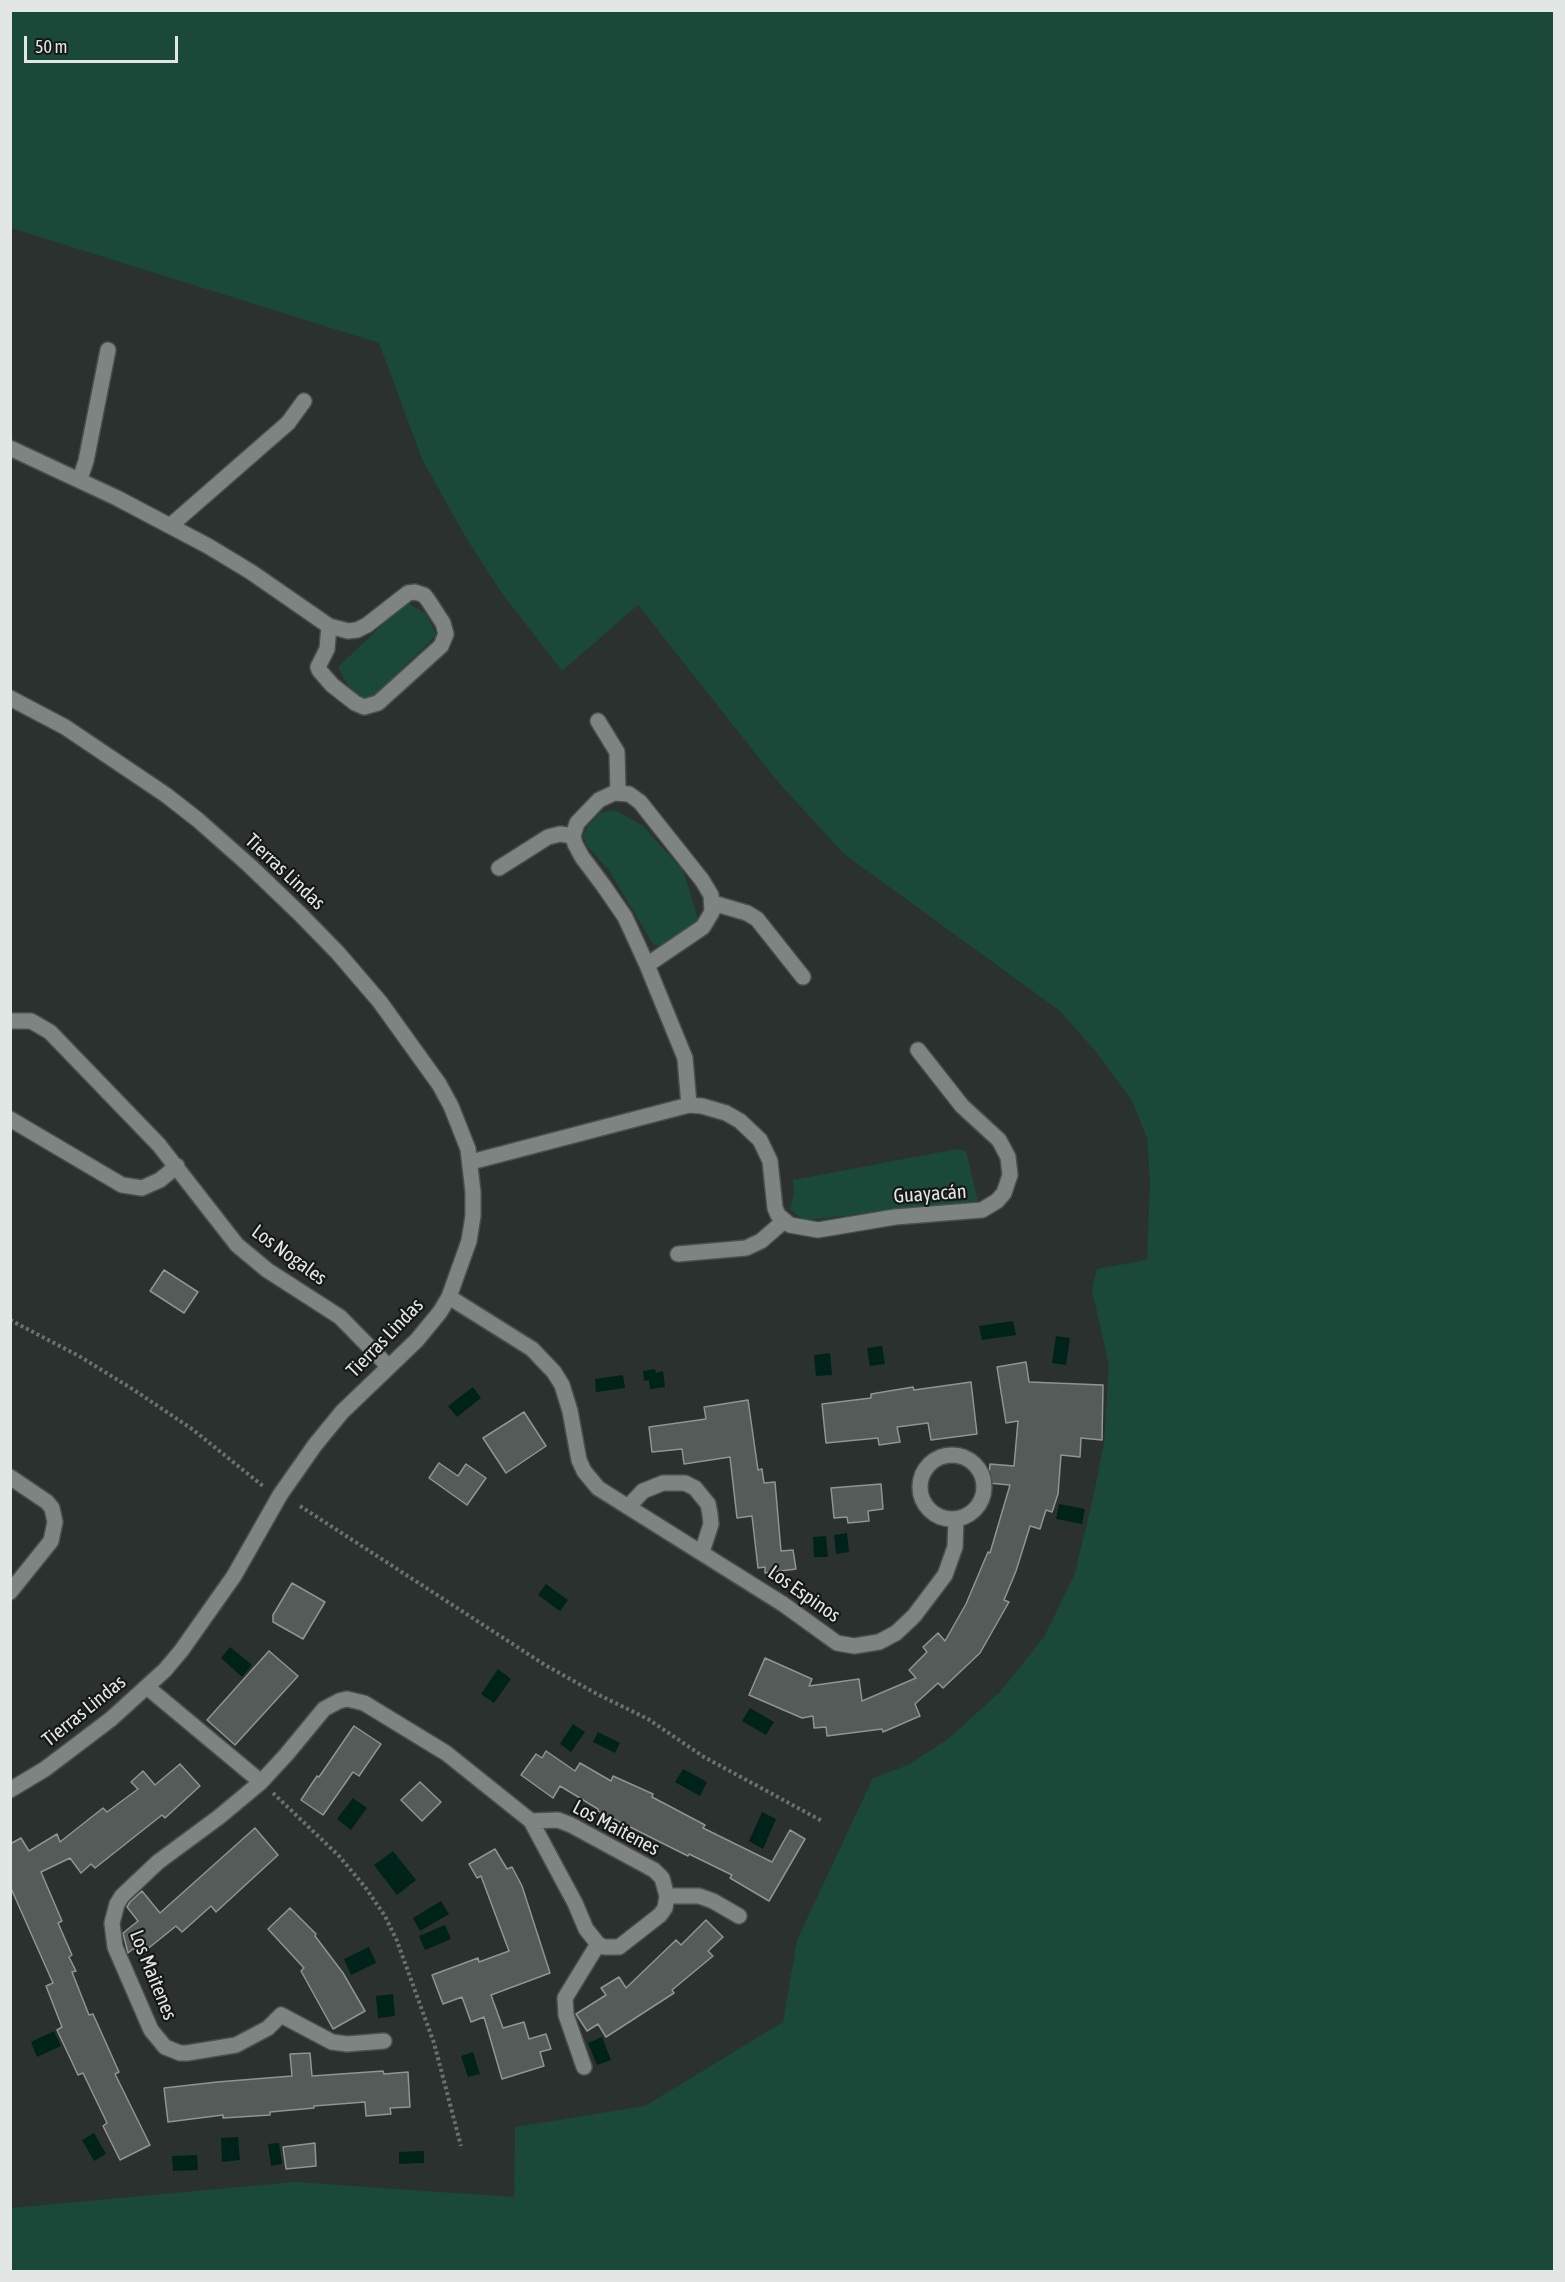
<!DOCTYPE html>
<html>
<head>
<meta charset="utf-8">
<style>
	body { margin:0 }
	#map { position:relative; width:1565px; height:2282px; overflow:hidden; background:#2b312f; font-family:"Asap Condensed",sans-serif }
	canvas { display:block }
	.frame { position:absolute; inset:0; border:12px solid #e2e6e5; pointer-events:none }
	.scale { position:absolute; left:24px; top:36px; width:154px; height:27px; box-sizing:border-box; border:3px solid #e2e6e5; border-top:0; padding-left:8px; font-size:18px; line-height:21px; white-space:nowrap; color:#e2e6e5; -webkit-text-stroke:4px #161817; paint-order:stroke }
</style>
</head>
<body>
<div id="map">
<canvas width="1565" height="2282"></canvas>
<div class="frame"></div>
<div class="scale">50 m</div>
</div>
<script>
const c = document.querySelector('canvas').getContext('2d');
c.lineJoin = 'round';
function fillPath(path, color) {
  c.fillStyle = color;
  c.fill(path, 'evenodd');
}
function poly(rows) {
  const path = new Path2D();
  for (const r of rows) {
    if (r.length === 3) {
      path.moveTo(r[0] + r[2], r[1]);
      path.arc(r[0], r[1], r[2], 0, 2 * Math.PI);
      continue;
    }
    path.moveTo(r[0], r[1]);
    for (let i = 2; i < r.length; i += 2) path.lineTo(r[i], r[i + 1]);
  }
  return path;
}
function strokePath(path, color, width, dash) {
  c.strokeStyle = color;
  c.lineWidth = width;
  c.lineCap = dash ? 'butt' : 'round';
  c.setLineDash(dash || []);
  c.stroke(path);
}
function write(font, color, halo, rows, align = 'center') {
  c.font = font + ' "Asap Condensed",sans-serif';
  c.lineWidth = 4.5;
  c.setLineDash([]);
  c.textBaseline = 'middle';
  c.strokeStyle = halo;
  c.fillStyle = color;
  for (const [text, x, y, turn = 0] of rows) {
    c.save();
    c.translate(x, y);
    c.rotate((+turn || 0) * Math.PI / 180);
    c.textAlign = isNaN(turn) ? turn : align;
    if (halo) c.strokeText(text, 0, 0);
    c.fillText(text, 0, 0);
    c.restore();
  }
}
const green = poly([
	[11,10,1554,11,1554,2271,11,2271,11,2208,295,2182,514,2197,515,2127,645,2106,783,2022,797,1940,873,1778,908,1765,948,1739,1001,1691,1044,1637,1074,1576,1092,1503,1104,1443,1109,1365,1092,1290,1097,1269,1147,1260,1150,1182,1147,1138,1132,1101,1097,1053,1060,1011,844,854,778,782,638,605,562,671,501,592,465,536,422,459,379,343,11,228],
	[406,602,425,613,437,635,369,700,351,691,338,667],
	[615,810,643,826,683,870,698,919,660,947,653,944,608,869,587,846,583,837,588,825,600,813],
	[957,1149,966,1151,978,1201,807,1220,798,1216,790,1209,794,1194,793,1180]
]);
const water = poly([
	[1013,1321,1016,1335,982,1340,979,1326],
	[1056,1336,1070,1338,1066,1365,1052,1363],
	[882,1346,885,1364,870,1366,867,1348],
	[830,1353,832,1375,816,1376,814,1355],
	[655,1369,656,1373,663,1371,665,1387,650,1389,649,1380,644,1381,643,1371],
	[623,1375,625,1388,596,1392,595,1379],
	[473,1387,481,1398,457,1417,448,1406],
	[1059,1504,1085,1509,1082,1524,1056,1519],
	[847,1533,849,1552,836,1554,834,1535],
	[826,1536,828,1557,814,1557,813,1537],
	[546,1584,568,1600,560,1611,538,1595],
	[230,1647,252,1665,242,1677,221,1658],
	[498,1669,511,1679,494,1703,481,1694],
	[750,1708,774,1722,766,1735,742,1721],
	[573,1724,585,1732,571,1752,560,1744],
	[598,1732,620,1743,615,1753,593,1742],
	[683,1769,707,1782,700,1796,675,1782],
	[353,1798,367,1808,351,1830,337,1819],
	[762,1812,776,1819,763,1849,749,1841],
	[393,1851,416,1880,397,1895,374,1865],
	[441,1901,449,1914,420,1931,413,1918],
	[445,1925,451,1939,425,1950,419,1936],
	[369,1947,376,1963,351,1975,344,1959],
	[393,1994,395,2016,378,2018,376,1996],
	[54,2031,61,2046,37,2057,31,2042],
	[602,2037,611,2060,597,2065,588,2043],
	[473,2052,480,2074,468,2077,461,2056],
	[94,2133,106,2154,94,2161,82,2140],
	[238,2137,240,2160,222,2162,221,2138],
	[279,2143,282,2164,271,2166,268,2144],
	[424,2151,424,2163,399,2164,399,2152],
	[197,2155,198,2170,173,2171,172,2156]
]);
const building = poly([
	[164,1270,198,1292,184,1313,150,1291,164,1270],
	[1026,1362,1029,1382,1103,1385,1102,1440,1081,1438,1080,1457,1061,1455,1058,1494,1052,1512,1046,1510,1040,1529,1030,1526,1016,1571,1004,1600,1009,1602,980,1653,943,1688,938,1683,915,1704,920,1716,883,1732,882,1729,827,1736,826,1727,814,1728,813,1716,802,1718,749,1695,765,1658,812,1679,809,1686,859,1679,862,1701,916,1678,909,1670,927,1652,923,1647,938,1633,945,1641,966,1604,988,1552,990,1553,1010,1485,988,1483,990,1464,1014,1466,1018,1421,1006,1423,997,1367,1026,1362],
	[971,1382,977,1434,931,1440,928,1423,897,1427,900,1442,879,1445,878,1438,826,1443,822,1404,871,1398,871,1394,913,1387,914,1390,971,1382],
	[748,1400,758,1470,762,1469,764,1483,775,1482,781,1551,793,1550,796,1569,765,1573,765,1567,758,1568,752,1516,737,1518,730,1457,684,1464,682,1449,652,1452,649,1427,706,1419,704,1407,748,1400],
	[524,1412,546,1446,506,1473,483,1438,524,1412],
	[439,1463,458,1476,466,1464,486,1478,467,1505,429,1478,439,1463],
	[881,1484,883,1509,868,1511,869,1521,848,1523,847,1517,834,1518,831,1488,881,1484],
	[292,1583,325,1602,303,1639,273,1622,273,1615,292,1583],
	[269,1651,298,1676,235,1745,207,1720,269,1651],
	[354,1726,381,1744,359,1776,353,1772,323,1815,301,1800,317,1776,319,1777,354,1726],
	[546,1751,575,1771,580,1763,611,1781,613,1776,653,1794,652,1797,705,1825,703,1828,772,1862,790,1830,805,1839,769,1901,730,1878,732,1875,689,1854,688,1856,598,1811,598,1809,560,1786,553,1798,521,1775,536,1754,542,1758,546,1751],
	[180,1764,200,1786,165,1818,162,1815,95,1868,91,1864,81,1873,70,1858,41,1872,62,1921,58,1923,72,1955,69,1957,76,1971,72,1972,89,2015,93,2014,119,2072,115,2074,150,2145,120,2160,103,2126,107,2123,83,2073,78,2075,57,2030,62,2027,46,1986,53,1983,10,1886,10,1844,21,1838,29,1851,57,1834,60,1842,103,1808,107,1812,138,1789,131,1782,143,1771,155,1785,180,1764],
	[420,1782,441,1802,422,1821,401,1800,420,1782],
	[255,1828,278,1855,216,1912,211,1906,182,1932,176,1926,140,1955,134,1948,128,1953,123,1933,138,1921,127,1907,130,1902,142,1891,160,1913,255,1828],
	[495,1849,507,1869,512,1867,522,1886,550,1973,491,1995,503,2028,524,2022,529,2039,546,2034,551,2049,540,2052,544,2066,502,2079,484,2017,471,2022,462,1997,443,2004,432,1975,478,1958,479,1962,509,1951,481,1876,477,1878,469,1864,495,1849],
	[290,1908,316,1934,315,1936,343,1973,365,2011,333,2029,301,1971,304,1968,268,1929,290,1908],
	[706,1920,723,1937,708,1951,713,1956,672,1990,674,1993,606,2037,598,2024,587,2031,576,2014,606,1995,601,1988,619,1977,626,1988,676,1940,681,1945,706,1920],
	[310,2053,312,2076,383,2071,384,2074,408,2072,410,2107,390,2108,391,2114,366,2116,365,2102,314,2106,314,2108,270,2112,270,2115,223,2118,223,2115,168,2122,164,2088,217,2082,292,2076,290,2054,310,2053],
	[315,2143,316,2166,286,2169,283,2147,315,2143]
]);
const path = poly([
	[10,1320,79,1356,134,1390,192,1429,263,1486],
	[300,1506,545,1665,597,1694,648,1719,704,1757,822,1821],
	[273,1793,339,1856,365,1887,385,1916,397,1941,434,2043,461,2146]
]);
const minor = poly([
	[10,448,117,498,208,546,251,572,329,626,348,631,357,630,367,625,408,593,415,592,424,595,428,600,443,623,446,634,441,646,378,703,364,707,355,703,332,685,319,670,318,667,327,649,329,626],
	[80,479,86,461,108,350],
	[170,526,288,423,304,401],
	[10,698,65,727,166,795,198,820,250,866,300,914,338,953,380,1002,439,1084,451,1106,468,1149,473,1192,473,1216,469,1241,449,1297,440,1312,417,1340,342,1412,315,1445,280,1495,234,1576,181,1651,165,1670,111,1719,45,1769,10,1790],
	[598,721,617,752,618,793],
	[499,868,548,837,560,834,573,836],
	[713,903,747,913,757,919,803,977],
	[647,965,703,927,712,912,711,895,702,880,640,802,629,794,614,793,599,800,577,823,573,836,575,844,582,857,603,885,625,917,647,965,685,1058,689,1105],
	[10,1021,31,1021,50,1032,159,1145,237,1245,267,1270,340,1317,389,1367],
	[10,1119,122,1185,142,1188,160,1180,177,1166],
	[471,1162,689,1105,702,1106,726,1113,740,1121,760,1140,770,1161,775,1208,778,1215,790,1225,818,1230,895,1217,982,1210,997,1201,1004,1193,1010,1175,1008,1157,999,1140,962,1106,918,1050],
	[678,1254,746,1248,761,1241,784,1221],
	[449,1297,532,1349,554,1372,562,1385,570,1411,579,1460,584,1471,598,1488,783,1604,837,1643,854,1646,879,1642,896,1633,914,1616,945,1575,955,1547,956,1519],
	[952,1487,32],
	[10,1477,47,1502,52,1508,55,1522,51,1541,10,1592],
	[628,1507,643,1491,663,1483,685,1483,695,1488,708,1504,710,1514,711,1524,702,1552],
	[147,1687,261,1782],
	[667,1896,699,1896,713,1901,739,1916],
	[384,2041,347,2044,332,2042,281,2015,268,2028,236,2045,187,2053,180,2053,165,2047,151,2030,115,1947,112,1923,117,1904,122,1896,158,1862,219,1817,261,1782,286,1755,324,1709,339,1701,347,1699,364,1703,446,1753,531,1821,575,1903,586,1929,598,1944,604,1947,619,1947,660,1915,665,1908,667,1896,662,1878,654,1870,571,1825,558,1820,531,1821],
	[584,2067,566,2015,565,1998,598,1944]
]);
const streetNames = [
	["Tierras Lindas",285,872,43],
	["Guayacán",930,1194,-4],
	["Los Nogales",289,1255,36],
	["Tierras Lindas",385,1338,-46],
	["Los Espinos",804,1594,35],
	["Tierras Lindas",84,1711,-39],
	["Los Maitenes",616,1828,28],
	["Los Maitenes",153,1975,68]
];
fillPath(green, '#1a4839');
fillPath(water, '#002319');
fillPath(building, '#545b58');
strokePath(building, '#8e9592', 1.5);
strokePath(minor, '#4a4e4d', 18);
strokePath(path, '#6b716f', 4, [3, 3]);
strokePath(minor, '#7d8481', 15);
write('20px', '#e2e6e5', '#161817', streetNames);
</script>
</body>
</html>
